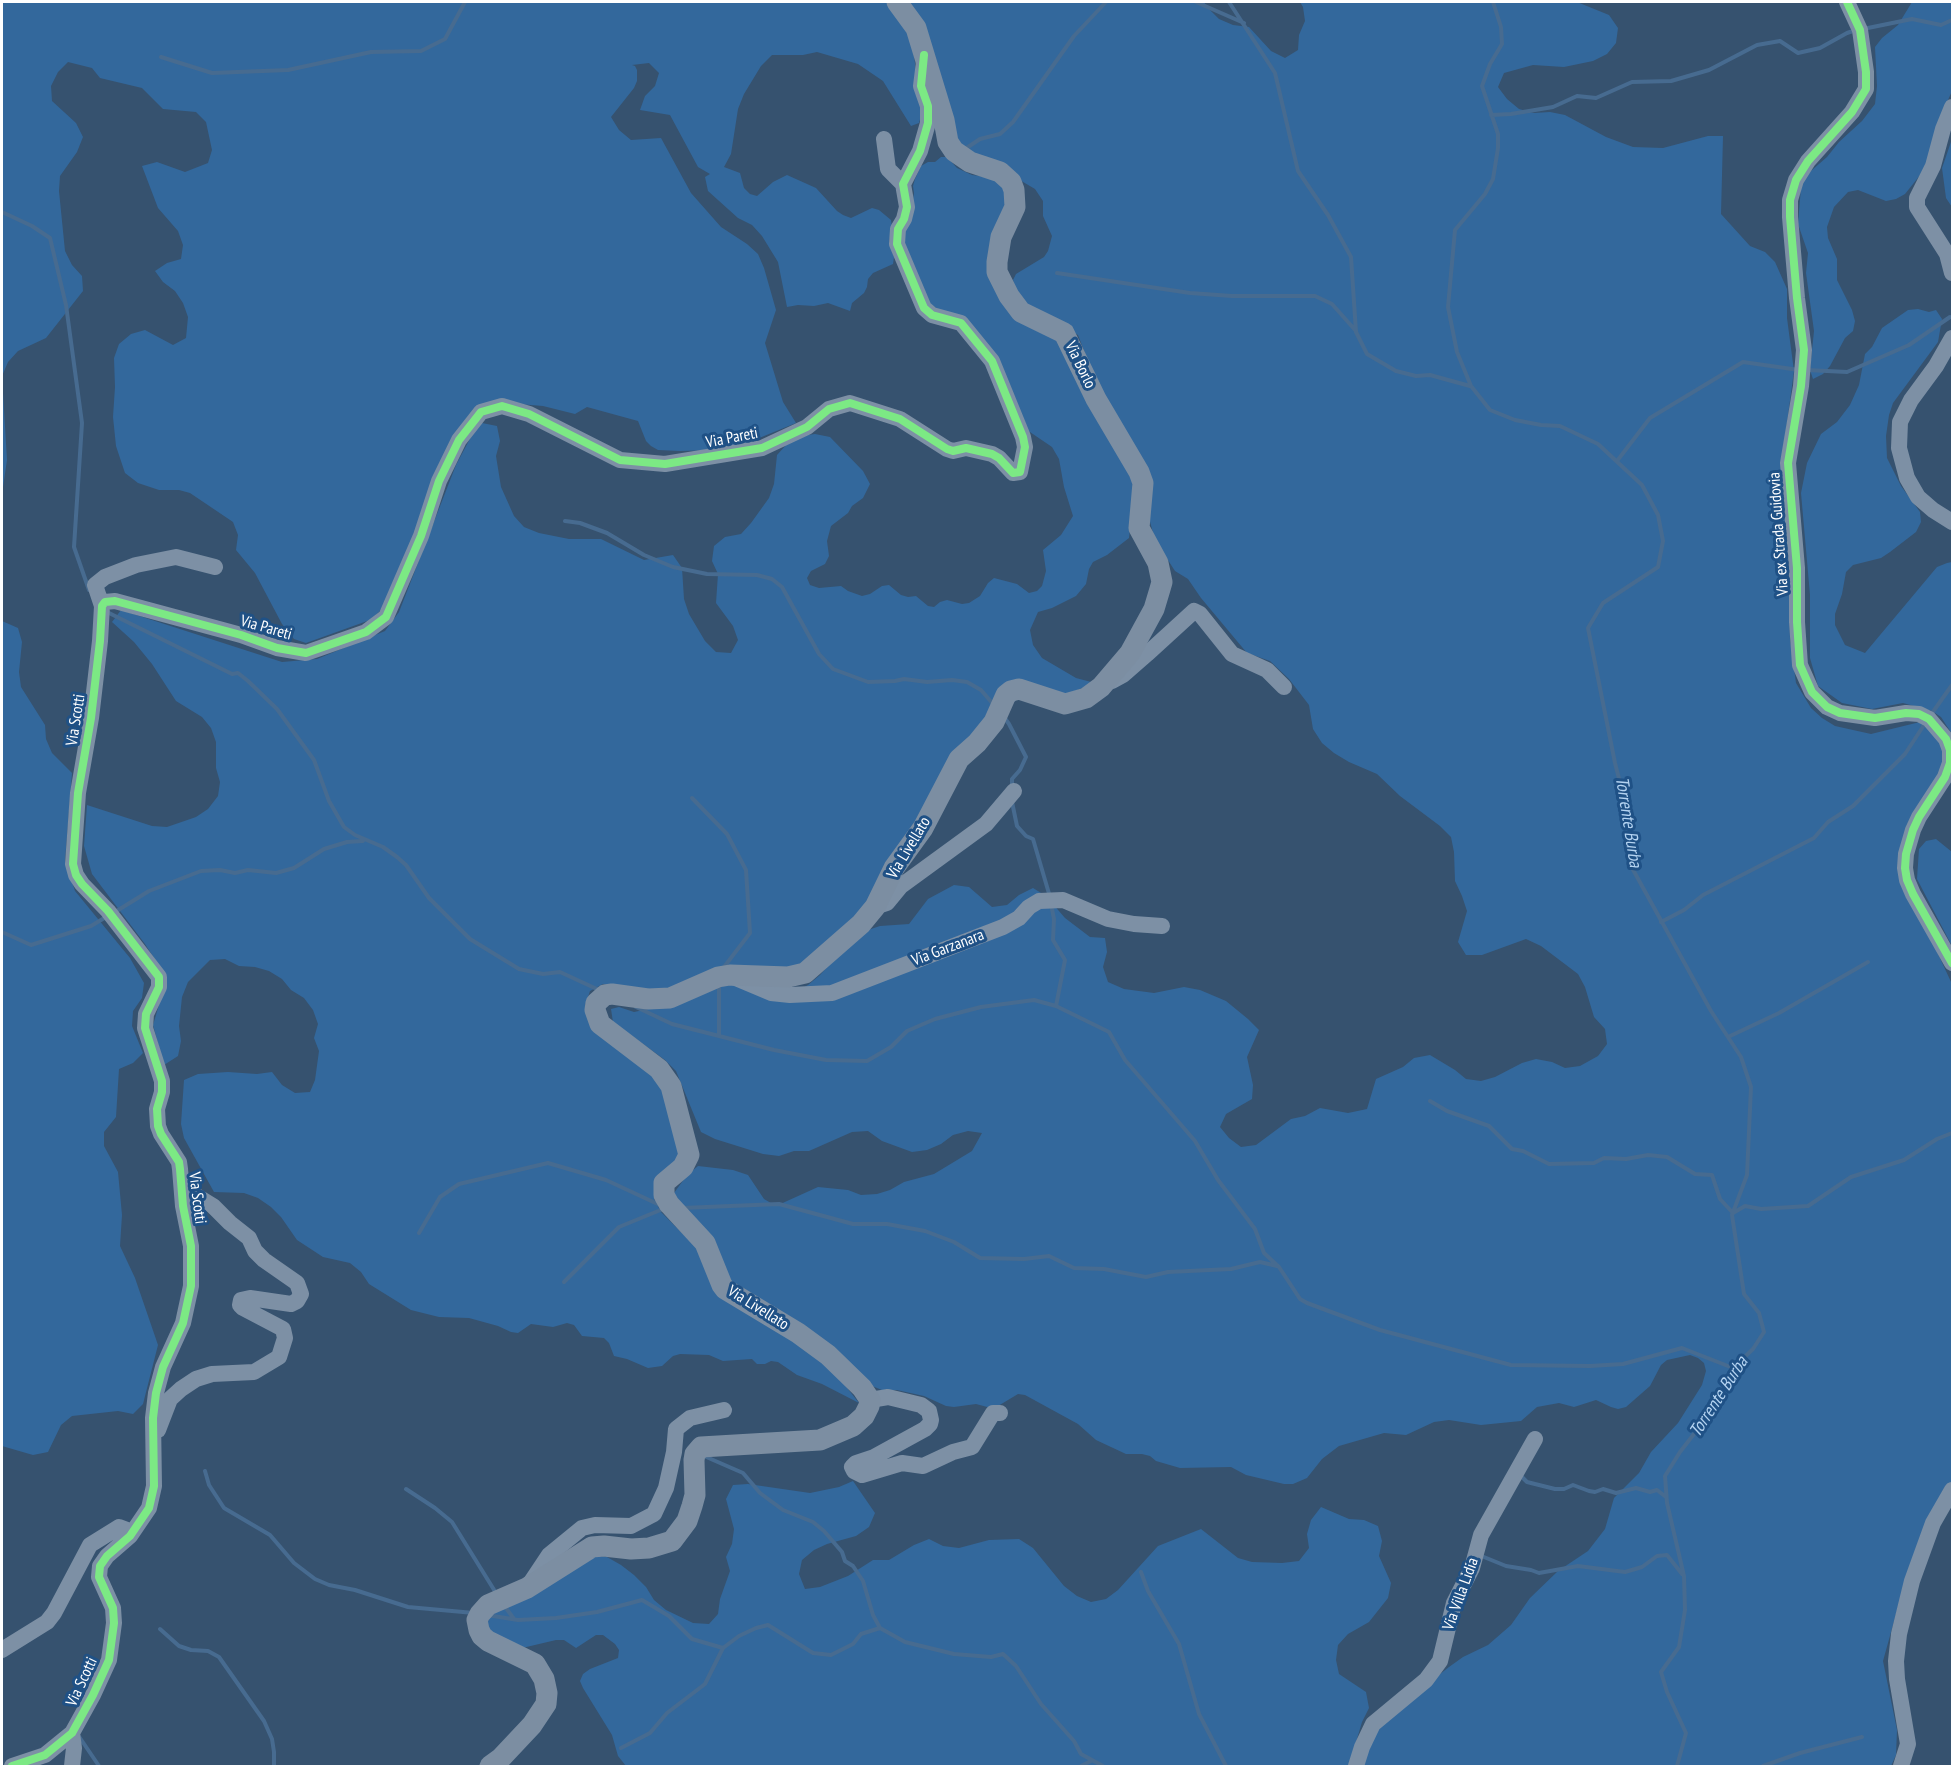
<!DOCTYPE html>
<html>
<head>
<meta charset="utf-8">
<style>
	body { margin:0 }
	#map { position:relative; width:1954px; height:1768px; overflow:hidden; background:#36526f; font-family:"PT Sans Narrow",sans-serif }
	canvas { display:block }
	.frame { position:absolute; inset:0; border:3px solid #fff; pointer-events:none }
</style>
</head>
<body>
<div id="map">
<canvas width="1954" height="1768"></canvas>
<div class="frame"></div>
</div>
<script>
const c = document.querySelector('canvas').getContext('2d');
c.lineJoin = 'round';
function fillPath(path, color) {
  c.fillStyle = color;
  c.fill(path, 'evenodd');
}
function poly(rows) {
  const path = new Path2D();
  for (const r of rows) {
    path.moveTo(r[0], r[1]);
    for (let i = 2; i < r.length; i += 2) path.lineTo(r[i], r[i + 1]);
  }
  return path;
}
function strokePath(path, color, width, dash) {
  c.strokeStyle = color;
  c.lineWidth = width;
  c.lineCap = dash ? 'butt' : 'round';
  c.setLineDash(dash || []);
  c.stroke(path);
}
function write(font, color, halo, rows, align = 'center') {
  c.font = font + ' "PT Sans Narrow",sans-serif';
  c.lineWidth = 6;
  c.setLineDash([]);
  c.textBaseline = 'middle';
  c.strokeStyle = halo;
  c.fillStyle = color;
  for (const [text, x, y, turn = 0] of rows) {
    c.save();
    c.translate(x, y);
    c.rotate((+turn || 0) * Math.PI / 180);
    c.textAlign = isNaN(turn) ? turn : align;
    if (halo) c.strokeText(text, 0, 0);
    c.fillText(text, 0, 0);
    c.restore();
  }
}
const green = poly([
	[2,2,890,2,911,38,915,63,915,88,922,112,919,123,911,126,883,81,858,64,817,52,803,55,772,55,761,66,744,94,738,109,731,154,724,167,740,173,744,188,750,194,757,196,773,182,787,175,816,188,837,211,843,215,851,218,872,208,879,210,891,220,892,227,889,242,894,257,893,264,873,273,868,279,867,287,864,293,852,303,850,311,828,303,814,306,798,305,787,307,778,262,762,236,752,225,738,218,708,191,705,177,710,174,698,167,670,115,640,110,645,96,655,86,659,73,649,63,632,65,635,66,637,70,637,81,634,88,611,117,619,130,631,140,661,138,691,193,721,227,747,244,758,254,764,268,776,310,765,343,783,402,796,423,742,445,716,450,680,451,658,450,651,446,646,441,638,421,587,407,575,414,543,406,493,402,482,405,390,597,379,612,370,620,306,643,294,639,282,624,255,573,236,550,238,535,233,522,190,493,179,490,159,490,138,483,125,473,116,446,113,417,115,387,114,358,119,344,131,334,145,330,173,345,186,338,188,317,183,303,175,291,163,282,155,271,167,263,181,259,183,245,178,231,158,208,142,166,157,162,185,172,208,163,212,150,206,122,196,112,163,109,142,88,100,78,92,68,68,62,58,72,51,86,52,101,76,123,83,137,77,152,60,176,59,191,65,251,72,265,82,276,83,291,46,338,18,351,8,362,2,376,7,460,2,494],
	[903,2,1204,2,1208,8,1219,19,1233,25,1249,27,1271,51,1285,58,1298,50,1299,35,1305,21,1303,7,1300,2,1577,2,1609,15,1618,28,1616,43,1607,54,1593,61,1564,67,1533,65,1504,73,1498,87,1507,99,1519,109,1534,113,1550,112,1565,115,1606,137,1633,147,1663,148,1708,136,1723,136,1721,214,1750,246,1765,252,1775,262,1787,289,1787,318,1794,371,1781,467,1788,554,1790,639,1796,683,1811,708,1822,718,1835,726,1871,734,1920,722,1927,725,1942,743,1943,768,1903,839,1938,954,1952,984,1952,1484,1906,1578,1883,1661,1897,1730,1896,1755,1891,1766,1361,1766,1377,1726,1397,1708,1449,1667,1463,1657,1488,1645,1511,1625,1530,1598,1558,1571,1588,1551,1605,1529,1614,1498,1639,1473,1651,1452,1678,1423,1702,1385,1706,1371,1704,1363,1698,1358,1690,1355,1667,1360,1661,1365,1650,1386,1626,1407,1618,1409,1611,1407,1596,1400,1574,1407,1559,1403,1537,1407,1521,1421,1481,1425,1449,1420,1434,1422,1406,1435,1384,1433,1339,1446,1322,1459,1307,1478,1293,1484,1284,1484,1246,1475,1231,1467,1180,1468,1156,1461,1150,1456,1142,1454,1126,1454,1096,1440,1078,1424,1025,1395,1018,1394,998,1406,991,1408,976,1404,954,1407,946,1406,924,1396,897,1390,882,1390,867,1384,733,1287,674,1193,687,1175,698,1166,733,1170,748,1175,764,1199,776,1206,818,1187,848,1190,861,1195,877,1194,890,1190,904,1182,934,1174,972,1151,982,1133,968,1131,953,1135,941,1144,927,1150,912,1152,882,1141,868,1131,852,1132,809,1151,794,1151,779,1156,763,1154,715,1139,701,1132,676,1071,665,1060,613,1022,611,1009,619,1007,634,1012,663,1006,699,992,738,982,795,992,808,985,820,975,848,944,865,931,880,926,909,924,928,899,954,885,969,887,992,907,1007,905,1019,895,1033,888,1046,896,1065,918,1090,937,1105,938,1107,952,1103,967,1108,982,1124,989,1154,993,1184,987,1200,990,1226,1001,1248,1019,1259,1030,1247,1057,1253,1085,1252,1099,1226,1114,1220,1127,1229,1138,1241,1147,1256,1145,1291,1119,1305,1116,1320,1108,1348,1113,1367,1109,1376,1079,1403,1067,1414,1058,1430,1055,1455,1070,1466,1079,1481,1081,1495,1077,1522,1063,1536,1059,1552,1062,1565,1068,1580,1066,1598,1056,1607,1044,1605,1029,1594,1017,1585,987,1578,974,1541,946,1526,939,1482,955,1466,955,1458,942,1467,911,1462,896,1455,881,1454,852,1451,837,1440,826,1400,796,1377,774,1349,762,1334,753,1322,743,1313,729,1309,705,1289,679,1270,661,1247,653,1201,598,1188,579,1175,571,1155,540,1149,518,1078,335,1060,323,1031,310,1017,294,1013,280,1016,274,1044,257,1048,251,1052,236,1043,216,1043,201,1035,189,962,146,951,127],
	[1912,2,1952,2,1952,91,1937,125,1925,169,1905,194,1896,199,1886,201,1858,190,1848,192,1834,207,1827,227,1828,238,1837,259,1837,280,1852,310,1855,321,1853,331,1845,338,1830,366,1823,374,1813,379,1810,370,1814,331,1806,273,1808,253,1798,224,1801,187,1804,177,1827,157,1839,142,1862,121,1875,104,1877,86,1875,47,1882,38,1898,25],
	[1952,139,1952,207,1946,198,1942,168],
	[941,157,947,157,957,168,972,175,994,178,1005,188,1007,195,992,266,1058,338,1131,473,1134,493,1129,538,1107,555,1093,562,1089,569,1086,584,1076,596,1052,608,1038,612,1030,630,1033,645,1042,658,1076,678,1095,683,1065,695,1030,683,924,809,862,912,805,966,670,994,628,989,603,984,590,991,585,1006,661,1079,680,1154,654,1191,654,1199,661,1212,701,1252,715,1285,798,1341,840,1379,859,1403,822,1384,797,1375,778,1362,771,1361,765,1364,757,1364,752,1359,723,1361,709,1355,680,1354,673,1356,662,1366,648,1368,627,1359,614,1356,609,1343,604,1338,582,1336,574,1325,567,1323,553,1327,531,1324,518,1333,511,1332,498,1326,469,1318,439,1317,411,1310,369,1284,361,1272,350,1263,323,1257,297,1240,281,1217,271,1207,258,1198,244,1193,214,1192,184,1138,181,1124,184,1080,198,1074,228,1072,257,1074,272,1072,282,1085,295,1093,310,1092,315,1080,319,1051,314,1038,318,1024,313,1010,304,998,291,990,282,979,269,971,255,967,239,966,225,959,210,960,188,982,182,997,179,1026,181,1041,178,1056,164,1065,153,1025,167,978,145,944,92,874,84,846,87,805,152,826,167,827,196,817,208,809,218,796,220,782,216,768,216,742,211,728,202,717,176,701,152,664,134,642,112,622,121,610,282,662,317,659,385,631,399,612,456,465,473,433,482,423,497,426,500,441,496,456,501,487,514,516,524,527,539,533,569,539,601,539,644,560,673,555,682,568,684,599,689,614,705,641,716,652,731,653,738,640,733,626,716,603,718,574,712,561,714,546,725,537,741,534,751,523,769,498,774,484,777,455,787,444,801,436,815,434,830,437,863,471,870,484,863,498,852,506,848,513,831,526,827,541,829,556,825,564,811,571,807,578,810,585,819,588,841,586,848,591,862,596,870,594,882,586,889,585,901,595,908,597,916,596,928,606,934,607,940,602,947,600,962,604,969,603,980,596,988,583,994,578,1017,584,1029,593,1037,591,1042,586,1046,571,1043,550,1061,535,1073,516,1064,487,1059,459,1052,447,1027,430,1005,375,943,312,931,305,905,248,904,234,910,217,914,193,913,186,915,179,921,166,928,162,935,162],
	[1918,309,1929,312,1936,310,1942,319,1938,342,1893,403,1889,415,1886,436,1887,458,1901,486,1920,512,1921,522,1916,532,1890,552,1881,558,1853,565,1846,572,1842,594,1835,614,1835,625,1845,645,1865,653,1937,567,1947,563,1952,562,1952,734,1941,717,1932,711,1903,703,1872,709,1842,703,1818,686,1810,658,1810,595,1801,493,1807,463,1821,434,1837,422,1850,405,1859,385,1865,354,1872,347,1882,328,1908,310],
	[2,621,18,628,22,642,19,672,21,687,45,725,46,739,52,753,72,773,65,861,75,891,130,958,144,983,142,998,133,1011,132,1026,143,1053,133,1063,119,1069,116,1117,104,1132,104,1146,118,1172,122,1215,120,1246,135,1278,158,1345,143,1404,133,1414,118,1411,72,1416,61,1425,48,1452,33,1455,2,1446],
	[1936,839,1952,852,1952,946,1917,879,1919,849,1926,841],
	[853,1481,875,1513,869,1527,856,1536,827,1544,814,1550,802,1560,799,1574,805,1589,820,1587,848,1576,873,1560,889,1560,914,1545,929,1539,943,1546,959,1548,989,1540,1019,1539,1033,1548,1064,1586,1077,1596,1091,1602,1106,1599,1118,1590,1158,1546,1201,1529,1238,1558,1252,1562,1282,1563,1299,1561,1309,1548,1307,1534,1311,1520,1321,1507,1349,1519,1364,1520,1378,1526,1382,1541,1379,1556,1391,1583,1388,1598,1369,1622,1348,1634,1338,1645,1336,1660,1339,1674,1366,1692,1369,1708,1362,1722,1349,1766,626,1766,618,1756,612,1735,583,1688,580,1681,583,1674,590,1669,618,1658,619,1650,615,1644,603,1635,596,1635,576,1648,564,1640,556,1640,518,1649,491,1632,487,1625,489,1618,499,1608,592,1555,607,1557,621,1565,634,1575,646,1587,654,1600,666,1610,693,1623,709,1624,718,1614,720,1599,730,1571,726,1557,732,1544,734,1529,726,1499,733,1485,748,1484,810,1493,839,1487]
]);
const stream = poly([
	[1196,2,1244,23],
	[1229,2,1275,73,1298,171,1328,215,1351,257,1356,332,1367,354,1396,371,1416,376,1430,375,1470,386],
	[1493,2,1501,27,1502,44,1490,64,1482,86,1498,134,1498,148,1493,179,1485,194,1455,230,1448,307,1457,352,1471,386,1490,410,1515,420,1541,425,1560,426,1598,444,1642,485,1658,515,1663,541,1658,567,1603,603,1588,628,1615,763,1629,818,1631,866,1711,1011,1741,1057,1751,1087,1747,1175,1732,1215,1744,1294,1759,1313,1764,1332,1753,1349,1733,1368,1708,1416,1680,1452,1665,1476,1667,1503,1684,1576,1685,1610,1679,1647,1661,1672,1667,1692,1686,1733,1677,1766],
	[1863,29,1912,19,1941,25,1952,20],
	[161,57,212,73,288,70,371,52,421,51,445,39,465,2],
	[1491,115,1511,114,1553,107,1577,96,1596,98,1632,82,1671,81,1709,70,1757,45,1780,41,1798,53,1820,48,1847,33,1856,30],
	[965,149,980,139,1000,134,1013,122,1074,36,1106,2],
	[2,212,32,226,50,238,66,305,82,423,74,547,89,590],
	[1057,273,1190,293,1232,296,1315,296,1332,304,1356,331],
	[1807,370,1847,372,1909,345,1950,317],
	[1617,461,1650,418,1743,362,1799,370],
	[565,521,580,523,607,533,644,555,673,567,707,574,757,575,772,579,782,587,819,654,833,669,868,682,895,681,904,679,927,682,952,680,967,682,981,690,993,704],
	[107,612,232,674,238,673,248,681,277,709,314,760,329,801,344,827,355,835,383,847,397,857,406,865,429,898,470,939,519,969,543,974,560,972,599,990],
	[1930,716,1952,685],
	[1004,717,1009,724,1026,757,1020,770,1012,779,1012,788],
	[692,798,727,834,746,870,750,933,724,967],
	[1012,802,1017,826,1026,836,1033,839,1050,897],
	[1051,904,1054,919,1053,940,1065,960,1056,1006],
	[115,912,149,891,201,871,220,870,235,873,248,870,276,873,294,868,324,849,347,842,363,841],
	[1661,922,1684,910,1703,895,1814,838,1828,822,1853,806,1905,754,1926,722],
	[2,932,31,945,91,926,106,917],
	[719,985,719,1036],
	[636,1007,672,1024,774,1050,826,1060,867,1061,891,1047,907,1031,935,1019,981,1007,1034,1000,1056,1006,1109,1032,1125,1060,1195,1141,1218,1180,1255,1229,1264,1253,1279,1267,1300,1299,1307,1303,1380,1330,1511,1365,1590,1366,1623,1364,1682,1348,1733,1368],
	[1728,1037,1779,1013,1868,962],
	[1430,1101,1447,1111,1489,1126,1512,1149,1523,1151,1549,1164,1594,1163,1604,1158,1626,1159,1648,1155,1667,1157,1695,1174,1712,1175,1720,1199,1733,1213,1745,1206,1761,1209,1808,1206,1851,1177,1904,1160,1937,1139,1952,1133],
	[682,1208,779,1204,853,1224,887,1224,925,1231,954,1242,980,1258,1024,1259,1049,1256,1074,1268,1104,1269,1146,1277,1168,1272,1231,1269,1260,1262,1277,1266],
	[419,1233,440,1197,459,1184,548,1163,606,1180,662,1206],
	[564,1282,619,1227,663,1209],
	[704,1456,743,1473,760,1493,783,1510,813,1522,824,1531,842,1552,845,1561,853,1566,863,1581,873,1615,880,1628],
	[205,1471,209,1485,224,1508,270,1535,294,1563,315,1579,329,1585,355,1590,408,1607,474,1613],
	[1519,1474,1527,1482,1555,1489,1564,1489,1573,1485,1589,1491,1595,1492,1603,1489,1616,1493,1636,1488,1650,1492,1657,1490,1666,1497],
	[406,1489,435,1508,452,1522,496,1593],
	[1479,1555,1506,1566,1531,1570,1539,1573,1578,1566,1625,1572,1642,1567,1657,1556,1667,1555,1682,1574],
	[1141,1572,1148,1591,1179,1644,1199,1714,1226,1766],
	[503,1604,514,1619],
	[487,1615,518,1620,556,1618,597,1612,642,1600,669,1616,692,1639,723,1648,739,1636,756,1628,768,1625,813,1653,831,1655,853,1644,861,1634,880,1628,905,1642,954,1654,991,1657,1003,1654,1016,1666,1041,1704,1074,1741,1081,1754,1103,1766],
	[160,1629,179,1646,191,1650,208,1651,219,1657,264,1721,272,1739,274,1752,274,1766],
	[78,1735,99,1766],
	[621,1748,650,1733,667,1713,705,1684,723,1648],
	[1081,1766,1091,1761],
	[1763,1766,1800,1753,1862,1737]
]);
const minor = poly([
	[1847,2,1860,30,1866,72,1866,89,1852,112,1808,161,1796,180,1790,200,1790,217,1797,298,1804,350,1801,386,1788,463,1797,568,1797,622,1800,665,1812,692,1827,707,1840,713,1875,718,1906,713,1919,714,1929,719,1946,739,1950,750,1950,763,1945,777,1919,817,1913,830,1906,854,1905,868,1907,880,1913,894,1952,963],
	[1952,107,1943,129,1933,166,1917,198,1917,207,1947,254,1952,273],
	[884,139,888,169,903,184],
	[1952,338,1936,366,1911,400,1900,422,1899,448,1907,478,1918,497,1933,510,1952,522],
	[102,606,95,585,105,577,136,565,176,557,215,567],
	[1112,681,1123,675,1147,654,1194,611,1200,614,1232,654,1267,670,1284,687],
	[875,907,887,903,901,886,986,824,1014,791],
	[733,977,771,993,790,995,832,993,1003,927,1019,918,1029,907,1039,901,1063,900,1108,919,1134,924,1162,926],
	[870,1400,888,1397,921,1405,929,1411,931,1420,930,1424,925,1429,874,1457,856,1463,852,1467,854,1471,862,1475,902,1463,923,1466,953,1452,972,1447,993,1413,1000,1413],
	[158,1430,170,1399,181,1389,196,1379,212,1374,254,1372,279,1357,285,1338,283,1329,243,1308,240,1305,241,1300,250,1298,291,1304,297,1301,301,1294,297,1283,264,1260,255,1251,249,1238,230,1223,213,1206,182,1187],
	[529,1585,549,1555,582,1528,595,1525,631,1526,654,1514,666,1488,674,1452,676,1429,690,1418,724,1410],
	[2,1650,47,1622,54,1613,90,1545,119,1527,127,1530,130,1536],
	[12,1766,45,1755,72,1733,93,1695,109,1660,114,1623,113,1608,99,1577,100,1566,107,1556,130,1536,149,1508,154,1486,153,1418,156,1393,163,1367,183,1323,191,1286,191,1246,183,1206,180,1169,179,1162,161,1134,158,1126,157,1109,162,1092,162,1081,145,1028,146,1014,159,987,159,977,108,911,82,884,76,875,73,864,78,793,91,718,100,641,102,606,105,602,115,601,241,635,277,648,306,653,366,632,386,617,421,536,439,481,459,440,481,412,502,406,529,414,620,460,665,464,762,448,807,427,829,409,850,403,900,419,947,449,953,451,966,448,992,454,999,458,1013,473,1020,472,1025,447,1023,437,992,361,961,323,932,315,924,308,897,244,898,229,904,219,907,207,903,184,920,151,928,123,928,106,921,86,924,62],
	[72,1766,74,1748,72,1733],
	[1356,1766,1362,1747,1373,1724,1426,1680,1440,1661,1454,1603,1472,1568,1481,1535,1535,1439],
	[1901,1766,1908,1744,1897,1679,1896,1661,1899,1634,1912,1581,1933,1523,1952,1490]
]);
const major = poly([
	[490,1766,501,1758,532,1725,546,1704,547,1693,544,1679,535,1664,488,1641,482,1636,479,1630,477,1620,480,1614,488,1605,527,1588,592,1547,604,1546,631,1549,649,1548,672,1541,687,1521,692,1506,695,1495,694,1460,695,1454,701,1447,820,1440,853,1426,864,1416,869,1406,870,1400,862,1388,828,1355,798,1333,725,1289,722,1285,705,1243,669,1204,664,1195,664,1183,683,1167,689,1155,671,1086,659,1069,600,1024,595,1010,596,1003,605,995,612,994,648,999,670,998,718,977,730,975,788,977,805,973,861,924,875,907,894,868,923,828,959,759,977,743,994,722,1006,695,1011,691,1019,689,1065,704,1086,698,1101,687,1130,653,1154,609,1160,589,1162,582,1158,563,1139,528,1143,483,1139,472,1096,399,1064,333,1021,312,1009,296,997,272,997,262,1001,237,1015,207,1014,190,1011,182,1000,172,970,162,954,151,948,142,944,120,916,28,897,2]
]);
const cycleway = poly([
	[1847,2,1860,30,1866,72,1866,89,1852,112,1808,161,1796,180,1790,200,1790,217,1797,298,1804,350,1801,386,1788,463,1797,568,1797,622,1800,665,1812,692,1827,707,1840,713,1875,718,1906,713,1919,714,1929,719,1946,739,1950,750,1950,763,1945,777,1919,817,1913,830,1906,854,1905,868,1907,880,1913,894,1952,963],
	[12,1766,45,1755,72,1733,93,1695,109,1660,114,1623,113,1608,99,1577,100,1566,107,1556,130,1536,149,1508,154,1486,153,1418,156,1393,163,1367,183,1323,191,1286,191,1246,183,1206,180,1169,179,1162,161,1134,158,1126,157,1109,162,1092,162,1081,145,1028,146,1014,159,987,159,977,108,911,82,884,76,875,73,864,78,793,91,718,100,641,102,606,105,602,115,601,241,635,277,648,306,653,366,632,386,617,421,536,439,481,459,440,481,412,502,406,529,414,620,460,665,464,762,448,807,427,829,409,850,403,900,419,947,449,953,451,966,448,992,454,999,458,1013,473,1020,472,1025,447,1023,437,992,361,961,323,932,315,924,308,897,244,898,229,904,219,907,207,903,184,920,151,928,123,928,106,921,86,924,55]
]);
const streetNames = [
	["Via Borlo",1080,365,64],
	["Via Pareti",732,438,-11],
	["Via ex Strada Guidovia",1779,534,-94],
	["Via Pareti",266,628,16],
	["Via Scotti",76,720,-81],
	["Via Livellato",909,848,-59],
	["Via Garzanara",948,948,-21],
	["Via Scotti",197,1198,83],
	["Via Livellato",758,1308,32],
	["Via Villa Lidia",1461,1594,-70],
	["Via Scotti",82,1682,-65]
];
const waterNames = [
	["Torrente Burba",1628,822,81],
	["Torrente Burba",1719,1397,-57]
];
fillPath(green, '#33689c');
strokePath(stream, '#476b90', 4);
strokePath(minor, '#7d90a5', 16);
strokePath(major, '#7c8ea2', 21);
strokePath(cycleway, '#7ce984', 8);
write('16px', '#fff', '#1f5186', streetNames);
write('italic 18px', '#b4d3f1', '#1f5186', waterNames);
</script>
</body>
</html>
